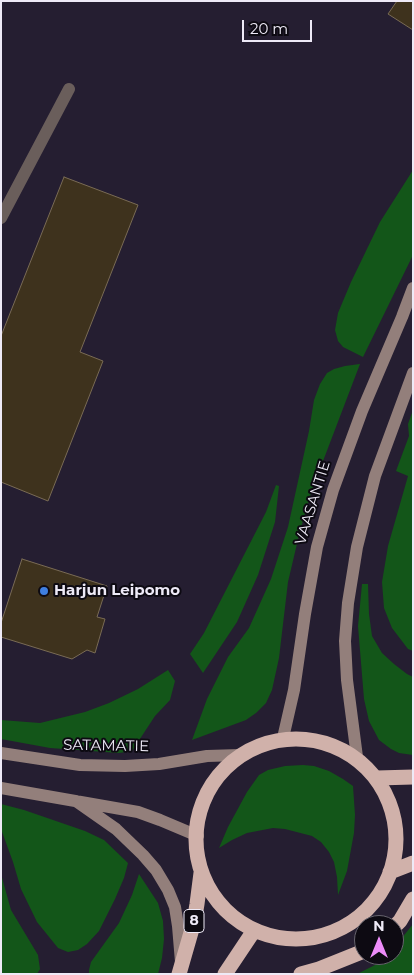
<!DOCTYPE html>
<html>
<head>
<meta charset="utf-8">
<style>
	body { margin:0 }
	#map { position:relative; width:414px; height:975px; overflow:hidden; background:#251e31; font-family:Montserrat,sans-serif }
	canvas { display:block }
	.frame { position:absolute; inset:0; border:2px solid #eeeaf7; pointer-events:none }
	.north { position:absolute; left:354px; top:915px; width:50px; height:50px; box-sizing:border-box; background:#0d0a12; border:1px solid #67646e; border-radius:50%; rotate:0deg; font-size:14px; font-weight:700; line-height:20px; text-align:center; color:#eeeaf7 }
	.north::after { content:''; display:block; margin:auto; width:18px; height:22px; background:#ed8cf9; clip-path:polygon(50% 0,100% 100%,50% 72%,0 100%) }
	.scale { position:absolute; left:242px; top:20px; width:70px; height:22px; box-sizing:border-box; border:2px solid #eeeaf7; border-top:0; padding-left:6px; font-size:15px; line-height:18px; white-space:nowrap; color:#eeeaf7; -webkit-text-stroke:4px #0d0a12; paint-order:stroke }
</style>
</head>
<body>
<div id="map">
<canvas width="414" height="975"></canvas>
<div class="frame"></div>
<div class="north">N</div>
<div class="scale">20 m</div>
</div>
<script>
const c = document.querySelector('canvas').getContext('2d');
c.lineJoin = 'round';
function fillPath(path, color) {
  c.fillStyle = color;
  c.fill(path, 'evenodd');
}
function poly(rows) {
  const path = new Path2D();
  for (const r of rows) {
    if (r.length === 3) {
      path.moveTo(r[0] + r[2], r[1]);
      path.arc(r[0], r[1], r[2], 0, 2 * Math.PI);
      continue;
    }
    path.moveTo(r[0], r[1]);
    for (let i = 2; i < r.length; i += 2) path.lineTo(r[i], r[i + 1]);
  }
  return path;
}
function strokePath(path, color, width, dash) {
  c.strokeStyle = color;
  c.lineWidth = width;
  c.lineCap = dash ? 'butt' : 'round';
  c.setLineDash(dash || []);
  c.stroke(path);
}
function write(font, color, halo, rows, align = 'center') {
  c.font = font + ' Montserrat,sans-serif';
  c.lineWidth = 4;
  c.setLineDash([]);
  c.textBaseline = 'middle';
  c.strokeStyle = halo;
  c.fillStyle = color;
  for (const [text, x, y, turn = 0] of rows) {
    c.save();
    c.translate(x, y);
    c.rotate((+turn || 0) * Math.PI / 180);
    c.textAlign = isNaN(turn) ? turn : align;
    if (halo) c.strokeText(text, 0, 0);
    c.fillText(text, 0, 0);
    c.restore();
  }
}
const green = poly([
	[413,170,413,255,363,357,343,347,338,341,335,330,338,313,351,282,380,222],
	[360,364,312,490,300,531,288,582,279,658,272,690,266,703,256,713,246,720,192,740,207,699,228,657,249,628,271,579,288,527,309,431,314,400,320,384,327,373,334,369,345,366],
	[413,410,413,651,408,649,392,628,384,608,382,582,388,546,408,476,396,471,409,436,408,424],
	[276,485,279,486,275,522,258,575,237,622,203,673,190,654,204,633,266,512],
	[362,584,368,584,369,614,372,636,382,653,394,664,407,674,413,677,413,755,399,753,391,749,379,740,369,721,364,699,358,626],
	[168,670,175,681,170,700,155,716,132,751,119,753,50,748,1,739,1,720,40,723,85,712,109,703,138,689],
	[303,765,314,766,329,771,343,779,353,786,355,815,354,833,347,871,338,895,337,877,334,862,329,852,321,842,312,836,285,829,273,828,247,833,232,840,219,848,228,827,247,792,259,775,268,770,285,766],
	[1,804,24,810,85,831,104,840,128,863,124,878,115,899,99,931,87,944,78,950,68,952,58,948,37,922,21,889,13,862,1,829],
	[1,874,11,910,38,955,40,969,37,974,1,974],
	[139,874,158,903,163,921,164,939,162,958,158,974,89,974,89,970,91,962,119,923,132,895],
	[413,924,413,974,357,974,377,964,386,955,394,955,394,948]
]);
const building = poly([
	[397,1,413,1,413,30,388,14,397,1],
	[64,177,138,205,80,352,103,361,48,501,1,482,1,336,64,177],
	[22,559,107,586,97,617,105,619,95,653,87,650,72,659,1,637,1,623,22,559]
]);
const street = poly([
	[1,218,69,89]
]);
const secondary = poly([
	[283,738,294,690,305,614,317,547,333,490,362,411,402,317,413,288],
	[1,753,80,765,125,766,159,764,207,756,240,755],
	[357,757,347,680,345,641,348,603,357,547,375,476,413,373],
	[1,788,138,812,160,820,198,836],
	[76,801,116,829,143,855,156,870,168,890,175,907,178,926,181,962]
]);
const highway = poly([
	[296,839,100],
	[377,778,413,777],
	[390,872,413,863],
	[394,927,400,921,413,899],
	[179,974,194,922,197,904,201,873],
	[225,974,253,932],
	[301,974,319,969,364,951]
]);
const markers = [
	[44,591,5,"#3f7fe0"]
];
const shields = [
	[194,921,20]
];
const shieldNames = [
	["8",194,921]
];
const streetNames = [
	["VAASANTIE",313,503,-73],
	["SATAMATIE",106,746,1]
];
const poiNames = [
	["Harjun Leipomo",54,591]
];
fillPath(green, '#135619');
fillPath(building, '#3e321d');
strokePath(building, '#796b55', 1);
strokePath(street, '#6a5e5b', 12);
strokePath(secondary, '#937f7b', 12);
strokePath(highway, '#d0b1aa', 15);
for (const [x, y, r, color] of markers) {
  const dot = new Path2D();
  dot.arc(x, y, r, 0, 2 * Math.PI);
  c.fillStyle = color;
  c.fill(dot);
  strokePath(dot, '#0d0a12', 2);
}
for (const [x, y, w] of shields) {
  const box = new Path2D();
  box.roundRect(x - w / 2, y - 11.5, w, 23, 4);
  c.fillStyle = '#0d0a12';
  c.fill(box);
  strokePath(box, '#eeeaf7', 1);
}
write('bold 14px', '#eeeaf7', null, shieldNames);
write('15px', '#eeeaf7', '#0d0a12', streetNames);
write('bold 15px', '#eeeaf7', '#0d0a12', poiNames, 'left');
</script>
</body>
</html>
